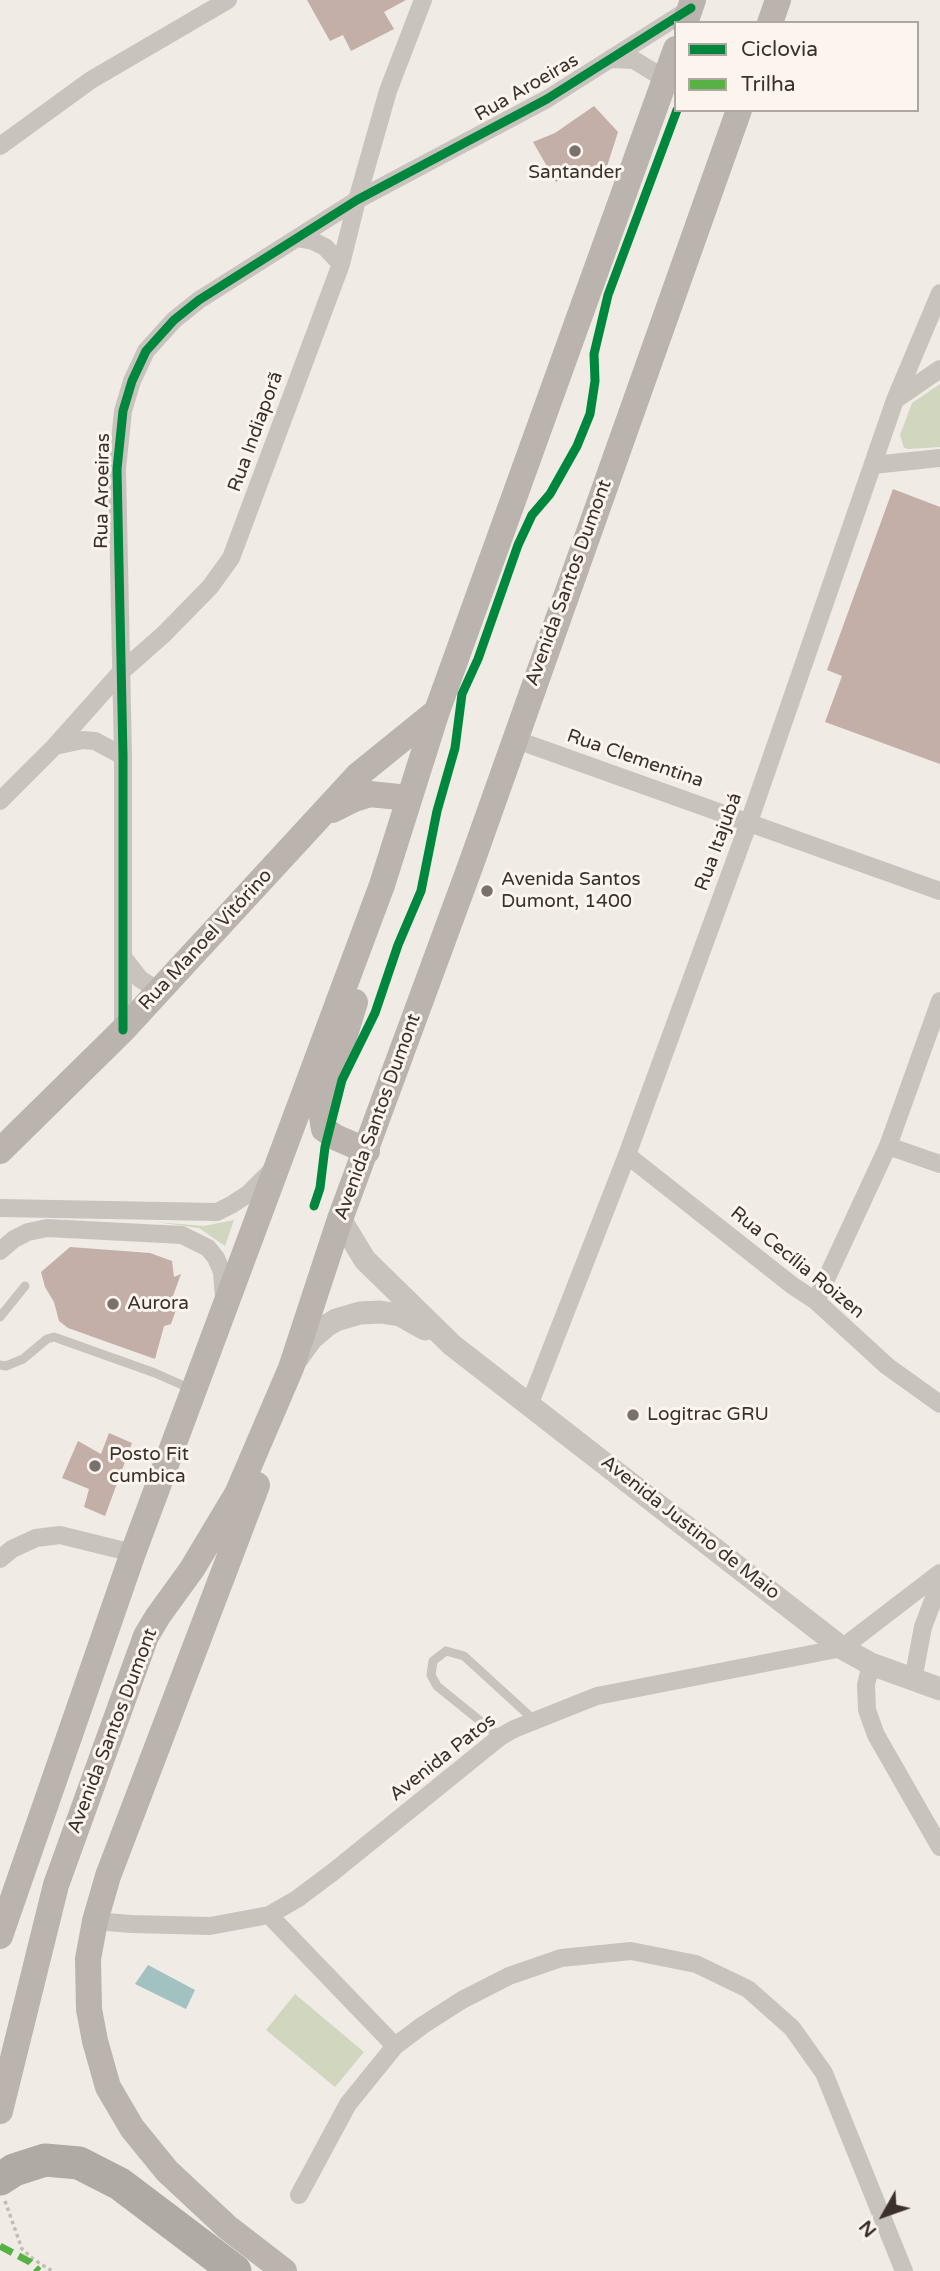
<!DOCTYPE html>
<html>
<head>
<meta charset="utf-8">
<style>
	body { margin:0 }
	#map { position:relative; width:940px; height:2271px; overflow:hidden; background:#f0ebe5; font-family:"Varela Round",sans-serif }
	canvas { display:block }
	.legend { position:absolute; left:674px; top:21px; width:245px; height:91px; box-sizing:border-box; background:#fbf5ee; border:2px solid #aea6a0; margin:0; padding:9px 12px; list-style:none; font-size:21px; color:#3b302b }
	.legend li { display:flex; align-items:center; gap:14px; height:35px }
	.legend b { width:35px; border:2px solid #aea6a0 }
	.north { position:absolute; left:849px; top:2180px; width:70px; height:70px; -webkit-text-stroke:5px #fbf5ee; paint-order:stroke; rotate:230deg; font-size:19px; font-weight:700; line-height:28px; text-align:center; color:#3b302b }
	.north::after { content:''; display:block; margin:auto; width:24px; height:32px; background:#3b302b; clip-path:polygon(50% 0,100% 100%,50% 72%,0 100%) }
</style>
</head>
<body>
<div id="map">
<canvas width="940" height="2271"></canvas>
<ul class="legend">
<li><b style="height:9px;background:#00873e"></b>Ciclovia</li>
<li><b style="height:9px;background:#57b246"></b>Trilha</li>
</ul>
<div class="north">N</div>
</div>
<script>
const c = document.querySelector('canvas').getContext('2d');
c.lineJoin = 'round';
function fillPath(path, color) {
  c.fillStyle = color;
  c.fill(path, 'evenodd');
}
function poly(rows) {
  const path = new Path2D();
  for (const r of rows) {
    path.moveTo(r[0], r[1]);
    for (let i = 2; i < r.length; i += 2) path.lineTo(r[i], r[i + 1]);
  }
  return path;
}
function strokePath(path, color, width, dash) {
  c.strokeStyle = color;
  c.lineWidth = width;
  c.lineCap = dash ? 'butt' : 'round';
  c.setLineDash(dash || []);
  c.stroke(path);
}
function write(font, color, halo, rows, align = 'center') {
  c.font = font + ' "Varela Round",sans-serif';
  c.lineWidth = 6;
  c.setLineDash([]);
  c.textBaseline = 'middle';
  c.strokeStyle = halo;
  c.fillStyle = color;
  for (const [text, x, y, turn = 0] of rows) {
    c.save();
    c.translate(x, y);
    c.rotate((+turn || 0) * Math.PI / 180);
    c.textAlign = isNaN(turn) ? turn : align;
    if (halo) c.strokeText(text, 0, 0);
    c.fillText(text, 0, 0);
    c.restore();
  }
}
const green = poly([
	[940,384,940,447,909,449,904,448,900,435,912,403],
	[234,1220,225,1246,199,1228,156,1222,204,1226],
	[295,1994,364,2052,335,2087,266,2030]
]);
const water = poly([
	[148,1965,195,1990,186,2009,135,1984]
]);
const building = poly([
	[307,0,406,0,384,12,394,29,351,51,343,35,330,41],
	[594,106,618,132,603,179,572,168,556,182,533,142,555,133],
	[893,489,940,507,940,764,825,722,842,676,827,670],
	[70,1247,150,1253,172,1261,174,1277,181,1274,169,1307,176,1310,171,1324,164,1326,155,1359,68,1328,59,1321,54,1302,45,1287,41,1272],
	[109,1433,132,1443,105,1516,84,1507,89,1489,62,1478,78,1441,101,1454]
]);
const path = poly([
	[5,2201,22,2249,33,2259,52,2271]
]);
const service = poly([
	[0,1317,25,1286],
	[0,1365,6,1366,23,1359,47,1339,54,1337,155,1373,191,1389],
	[500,1737,437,1686,431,1675,433,1661,446,1651,464,1656,534,1720]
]);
const minor = poly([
	[610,59,634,60,665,79],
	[0,146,91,80,228,0],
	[297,238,313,241,325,247,341,264],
	[895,400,940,369],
	[873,465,940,458],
	[514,739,940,891],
	[55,746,83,740,95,741,123,756],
	[0,801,55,746,121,672,164,634,210,587,231,558,341,264,357,200,388,91,423,0],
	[123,957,140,979,159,991],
	[123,1030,123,756,117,469,123,411,132,381,146,351,174,320,199,300,357,200,547,99,691,8],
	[888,1146,940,1164],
	[627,1155,793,1286,816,1301,887,1366,940,1404],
	[0,1208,217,1212,231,1205,248,1194,271,1171],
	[0,1251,14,1239,28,1232,47,1228,182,1235,208,1248,216,1258,222,1272,224,1298],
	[816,1301,888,1146,940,1001],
	[530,1403,627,1155,749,822,895,400,940,293],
	[0,1559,12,1549,36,1538,60,1535,133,1553],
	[871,1664,866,1685,867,1710,876,1735,940,1847],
	[913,1680,923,1627,940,1582],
	[269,1915,395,2046],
	[95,1921,131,1924,210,1926,269,1915,297,1899,333,1872,500,1737,514,1729,597,1696,842,1648,940,1573],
	[299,2195,348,2104,395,2046,423,2025,462,2000,509,1976,561,1958,631,1951,696,1964,748,1989,792,2028,824,2073,904,2271]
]);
const tertiary = poly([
	[340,1219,365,1260,452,1345,842,1648,871,1664,940,1689],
	[296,1360,311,1339,326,1326,336,1320,360,1313,380,1312,400,1315,425,1329]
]);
const secondary = poly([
	[685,23,693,0],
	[770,23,778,0],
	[332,810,354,799,370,794,408,798],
	[355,1002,323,1106,322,1117,324,1129,335,1137,367,1151],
	[0,1151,123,1030,358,775,437,711],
	[257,1485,108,1876,95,1921,88,1959,89,2009,95,2041,108,2087,132,2128,167,2171,227,2227,284,2271],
	[0,1936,133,1553,382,885,437,711,676,49],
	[0,2111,56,1885,146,1636,158,1616,192,1569,237,1494,291,1368,340,1219,470,867,739,110]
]);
const motorway = poly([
	[0,2179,14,2170,45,2160,79,2163,120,2184,235,2271]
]);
const quiet = poly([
	[0,2246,30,2262,39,2271]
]);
const cycleway = poly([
	[123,1030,123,756,117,469,123,411,132,381,146,351,174,320,199,300,357,200,547,99,691,8],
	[314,1206,320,1188,325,1147,342,1080,375,1013,398,945,421,891,437,811,455,748,462,694,478,659,518,545,532,515,550,494,577,446,590,414,595,381,594,354,608,295,677,110]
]);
const markers = [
	[575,151,7,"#7a716c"],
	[487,891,7,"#7a716c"],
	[113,1304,7,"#7a716c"],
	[633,1415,7,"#7a716c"],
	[95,1466,7,"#7a716c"]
];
const streetNames = [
	["Rua Aroeiras",527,88,-30],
	["Rua Indiaporã",256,432,-70],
	["Rua Aroeiras",103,491,-89],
	["Avenida Santos Dumont",569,583,-70],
	["Rua Clementina",635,759,19],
	["Rua Itajubá",719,842,-70],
	["Rua Manoel Vitórino",206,940,-47],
	["Avenida Santos Dumont",378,1117,-70],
	["Rua Cecília Roizen",797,1263,39],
	["Avenida Justino de Maio",690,1528,38],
	["Avenida Santos Dumont",113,1731,-69],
	["Avenida Patos",443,1758,-38]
];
const poiNames = [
	["Santander",575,173,"center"],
	["Avenida Santos",501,880],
	["Dumont, 1400",501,902],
	["Aurora",127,1304],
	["Logitrac GRU",647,1415],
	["Posto Fit",109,1455],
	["cumbica",109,1477]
];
fillPath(green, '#d1d6bf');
fillPath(water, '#a1c2c1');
fillPath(building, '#c3afa7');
strokePath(path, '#c2bbb6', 3.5, [3.5, 3.5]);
strokePath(service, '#c9c3be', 9);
strokePath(minor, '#c9c3be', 18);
strokePath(tertiary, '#c9c3be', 23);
strokePath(secondary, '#bab3ae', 26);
strokePath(motorway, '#afaaa4', 33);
strokePath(quiet, '#57b246', 7, [14, 7]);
strokePath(cycleway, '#00873e', 9);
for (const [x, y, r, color] of markers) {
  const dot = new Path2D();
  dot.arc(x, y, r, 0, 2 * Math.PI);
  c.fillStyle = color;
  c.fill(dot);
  strokePath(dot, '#fbf5ee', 2.5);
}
write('19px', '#3b302b', '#fbf5ee', streetNames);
write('19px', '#3b302b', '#fbf5ee', poiNames, 'left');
</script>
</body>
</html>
